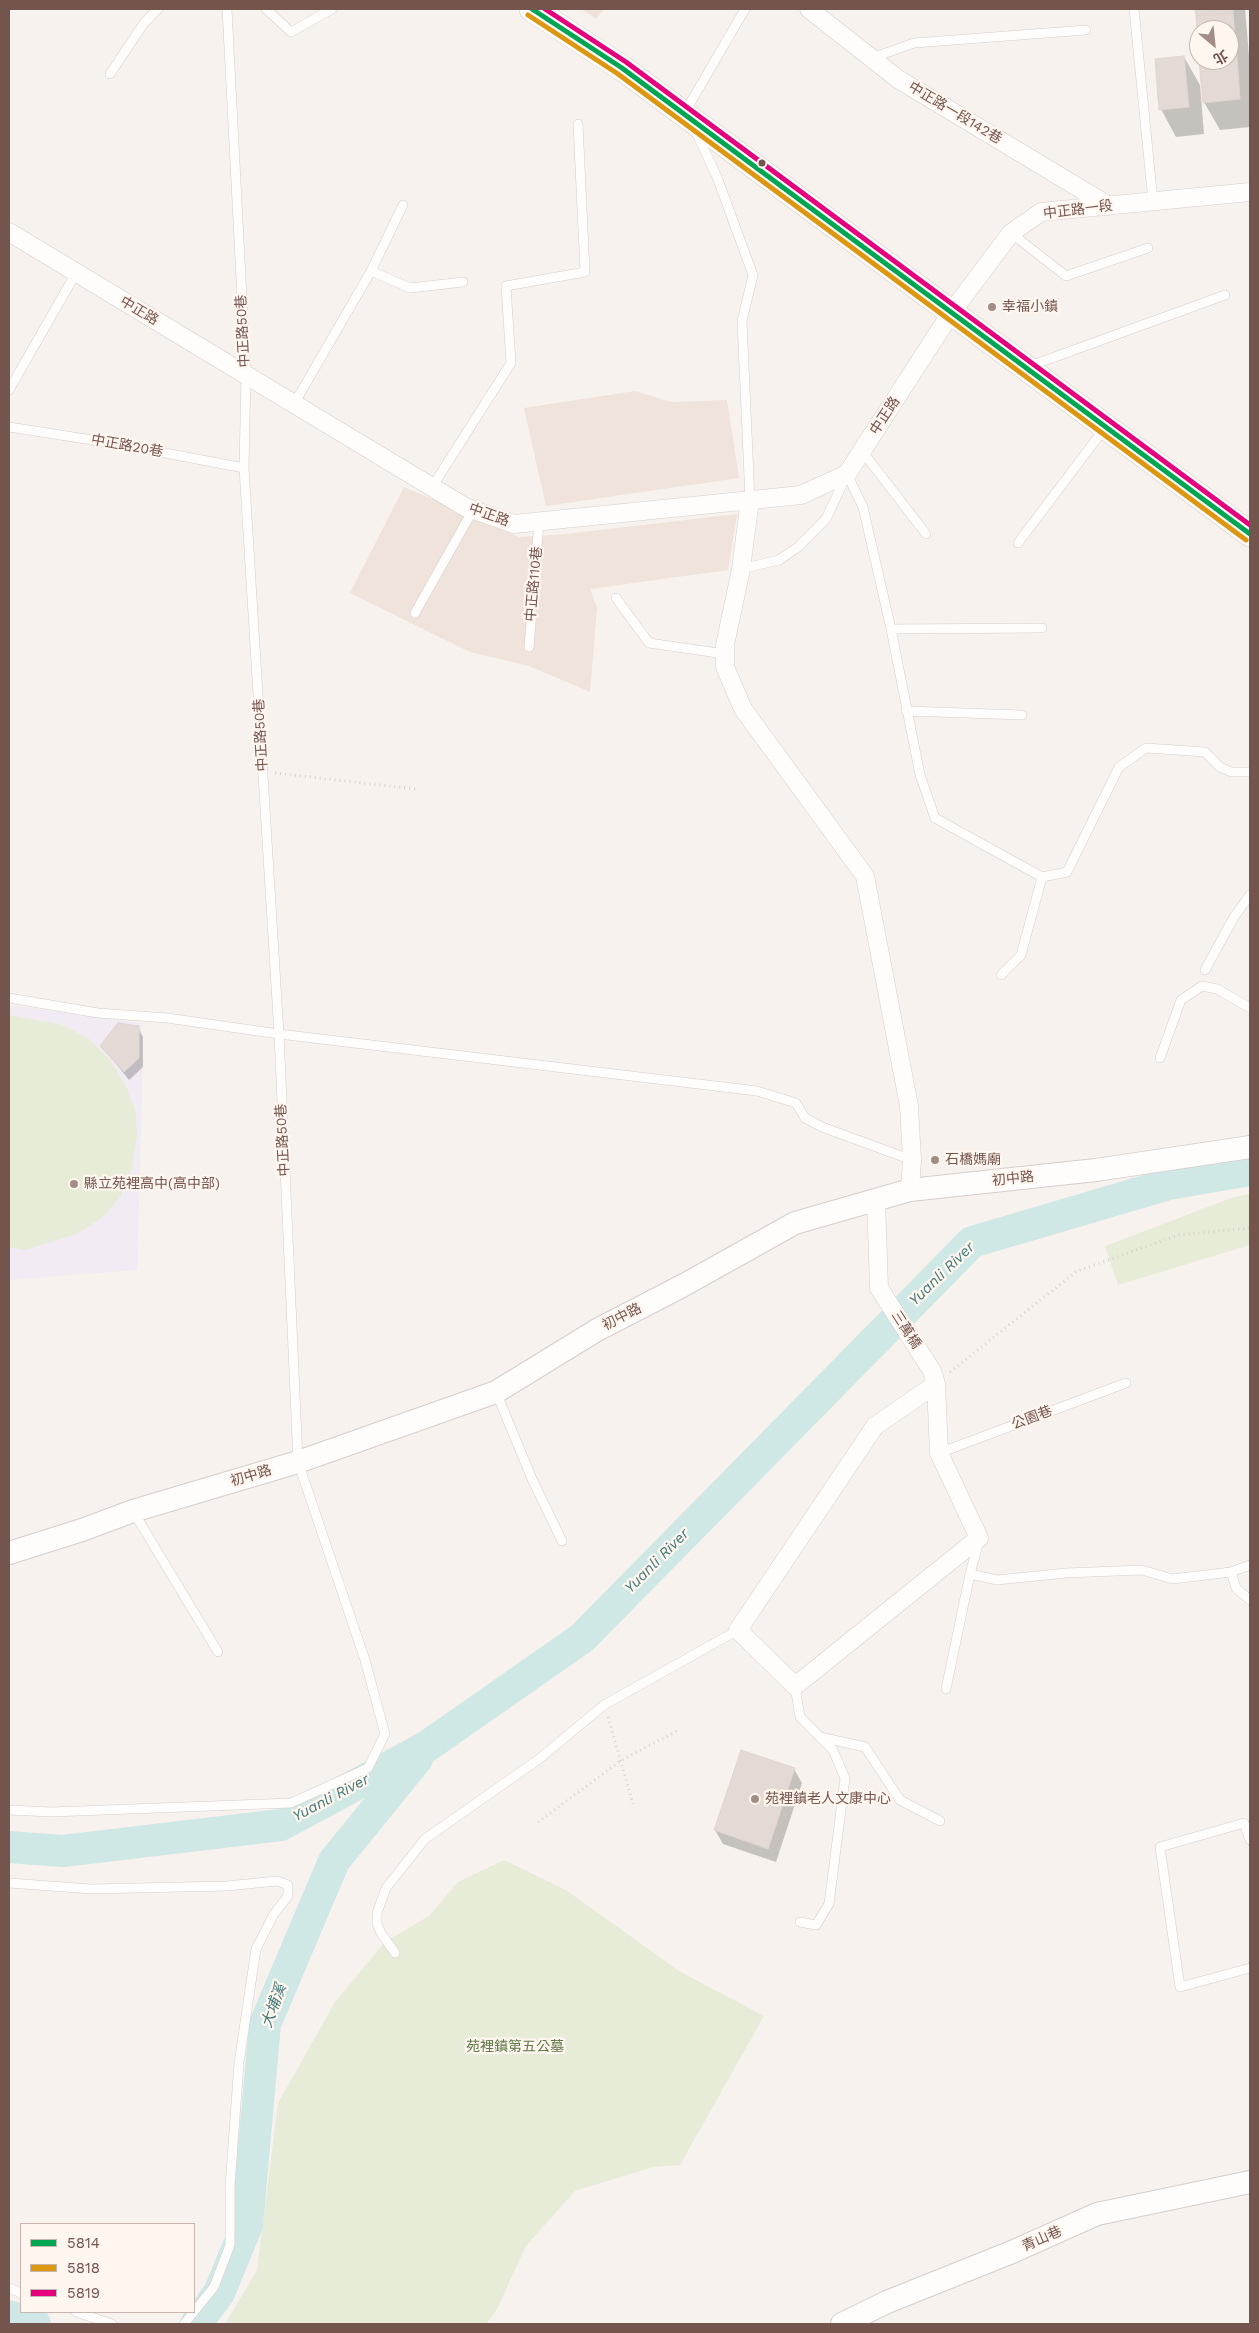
<!DOCTYPE html>
<html>
<head>
<meta charset="utf-8">
<style>
	body { margin:0 }
	#map { position:relative; width:1259px; height:2333px; overflow:hidden; background:#f7f2ed; font-family:"Work Sans","Noto Sans TC",sans-serif }
	canvas { display:block }
	.frame { position:absolute; inset:0; border:10px solid #74554e; pointer-events:none }
	.legend { position:absolute; left:20px; top:2223px; width:175px; height:90px; box-sizing:border-box; background:#fef6ef; border:1px solid #c7b6af; margin:0; padding:6px 9px; list-style:none; font-size:15px; color:#74554e }
	.legend li { display:flex; align-items:center; gap:10px; height:25px }
	.legend b { width:25px; border:1px solid #c7b6af }
	.north { position:absolute; left:1189px; top:20px; width:50px; height:50px; box-sizing:border-box; background:#fef6ef; border:1px solid #c7b6af; border-radius:50%; rotate:152deg; font-size:14px; font-weight:700; line-height:20px; text-align:center; color:#74554e }
	.north::after { content:''; display:block; margin:auto; width:18px; height:22px; background:#a28c86; clip-path:polygon(50% 0,100% 100%,50% 72%,0 100%) }
</style>
</head>
<body>
<div id="map">
<canvas width="1259" height="2333"></canvas>
<div class="frame"></div>
<ul class="legend">
<li><b style="height:6px;background:#00a651"></b>5814</li>
<li><b style="height:6px;background:#dd9610"></b>5818</li>
<li><b style="height:6px;background:#e5007d"></b>5819</li>
</ul>
<div class="north">北</div>
</div>
<script>
const c = document.querySelector('canvas').getContext('2d');
c.lineJoin = 'round';
function fillPath(path, color) {
  c.fillStyle = color;
  c.fill(path, 'evenodd');
}
function poly(rows) {
  const path = new Path2D();
  for (const r of rows) {
    path.moveTo(r[0], r[1]);
    for (let i = 2; i < r.length; i += 2) path.lineTo(r[i], r[i + 1]);
  }
  return path;
}
function strokePath(path, color, width, dash) {
  c.strokeStyle = color;
  c.lineWidth = width;
  c.lineCap = dash ? 'butt' : 'round';
  c.setLineDash(dash || []);
  c.stroke(path);
}
function write(font, color, halo, rows, align = 'center') {
  c.font = font + ' "Work Sans","Noto Sans TC",sans-serif';
  c.lineWidth = 4.5;
  c.setLineDash([]);
  c.textBaseline = 'middle';
  c.strokeStyle = halo;
  c.fillStyle = color;
  for (const [text, x, y, turn = 0] of rows) {
    c.save();
    c.translate(x, y);
    c.rotate((+turn || 0) * Math.PI / 180);
    c.textAlign = isNaN(turn) ? turn : align;
    if (halo) c.strokeText(text, 0, 0);
    c.fillText(text, 0, 0);
    c.restore();
  }
}
const residential = poly([
	[581,9,604,9,596,19],
	[635,391,671,402,727,400,739,478,546,506,524,408],
	[404,487,519,537,566,534,737,514,728,570,590,589,597,608,590,692,529,666,470,652,350,593]
]);
const education = poly([
	[9,1005,142,1023,142,1097,137,1270,9,1280]
]);
const green = poly([
	[9,1015,60,1024,88,1038,110,1060,126,1086,136,1113,137,1137,132,1168,120,1197,102,1218,76,1234,26,1250,9,1247],
	[1250,1194,1250,1245,1118,1285,1105,1246,1234,1197],
	[504,1860,566,1890,679,1971,764,2016,680,2165,653,2167,575,2191,526,2246,496,2311,486,2324,225,2324,257,2270,278,2103,335,2002,385,1942,429,1916,458,1882]
]);
const shadow = poly([
	[1197,9,1245,9,1250,67,1250,127,1220,130,1204,102,1201,60,1229,60,1229,30,1199,30,1199,38],
	[1184,57,1200,85,1204,134,1176,137,1161,109],
	[138,1028,143,1037,143,1067,129,1080,102,1046],
	[794,1769,802,1783,776,1862,723,1844,715,1830]
]);
const river = poly([
	[9,1847,63,1851,281,1825,426,1747,582,1638,972,1242,1169,1184,1250,1170],
	[9,2316,35,2324],
	[196,2324,219,2293,247,2225,265,2024,334,1861,417,1759]
]);
const building = poly([
	[1195,9,1233,9,1233,13,1196,16,1195,9],
	[1233,13,1237,56,1229,57,1229,30,1199,30,1199,55,1196,16,1233,13],
	[1184,56,1189,107,1159,110,1155,59,1184,56],
	[1237,56,1240,99,1203,103,1199,60,1229,60,1229,57,1237,56],
	[118,1023,139,1026,139,1058,124,1072,100,1046,118,1023],
	[741,1750,795,1768,768,1849,714,1830,741,1750]
]);
const path = poly([
	[275,773,416,789],
	[950,1372,1077,1271,1179,1235,1250,1228],
	[608,1717,633,1804],
	[538,1822,620,1761,677,1731]
]);
const service = poly([
	[266,9,291,32,332,9],
	[1134,9,1153,202],
	[872,58,914,43,1086,30],
	[110,74,144,23,158,9],
	[685,112,745,9],
	[697,134,717,177,753,275,742,321,750,500],
	[1011,233,1066,276,1148,248],
	[371,271,410,288,463,282],
	[1030,366,1225,295],
	[9,390,76,273],
	[294,404,371,271,403,205],
	[9,427,118,444,244,468],
	[862,451,926,534],
	[847,474,863,507,891,629,920,775,935,818,1042,877,1067,872,1119,767,1146,748,1205,752,1220,767,1231,772,1250,772],
	[432,487,511,363,506,286,585,272,578,124],
	[1018,543,1104,429],
	[741,569,779,560,798,547,826,519,846,476],
	[616,598,649,643,725,654],
	[415,613,473,510],
	[891,629,1042,628],
	[529,647,539,522],
	[906,711,1022,715],
	[1205,970,1234,917,1250,895],
	[1001,975,1021,955,1042,877],
	[9,998,98,1013,167,1018,279,1034,757,1091,796,1103,805,1118,822,1127,912,1160],
	[1160,1058,1181,1000,1202,986,1217,989,1250,1008],
	[496,1392,532,1479,562,1541],
	[939,1453,1126,1383],
	[133,1511,218,1652],
	[979,1541,970,1574,997,1580,1066,1573,1142,1570,1172,1579,1231,1572,1250,1565],
	[1231,1572,1236,1588,1250,1600],
	[795,1686,800,1717,833,1750,845,1778,829,1904,816,1925,800,1922],
	[946,1689,970,1574],
	[820,1737,865,1747,900,1800,940,1821],
	[9,1810,51,1812,291,1803,368,1768,385,1734,365,1660,298,1462,279,1034,244,468,246,375,227,9],
	[1250,1840,1244,1823,1160,1847,1180,1987,1250,1968],
	[9,1883,91,1889,227,1886,277,1881,288,1885,288,1896,274,1914,256,1949,239,2063,230,2186,230,2245,214,2287,184,2324],
	[395,1953,381,1933,377,1924,377,1913,386,1888,425,1839,539,1759,604,1705,738,1630],
	[9,2288,21,2293],
	[76,2312,112,2324]
]);
const minor = poly([
	[809,9,898,79,1109,206],
	[9,232,465,507,514,524,801,495,847,474,951,313,1011,233,1041,212,1250,192],
	[750,500,741,569,725,645,725,667,743,709,865,876,909,1106,912,1160,910,1190],
	[876,1200,879,1288,932,1371,936,1384,939,1453,979,1538,795,1686,738,1630,875,1426,936,1384]
]);
const tertiary = poly([
	[9,1553,82,1530,133,1511,298,1462,496,1392,597,1330,684,1285,795,1223,910,1190,1096,1170,1250,1147],
	[842,2324,887,2302,1012,2252,1097,2214,1250,2182]
]);
const secondary = poly([
	[532,9,622,68,1250,534]
]);
const bus1 = poly([
	[532,9,622,68,1250,534]
]);
const bus2 = poly([
	[528,15,618,74,1246,540]
]);
const bus3 = poly([
	[545,9,626,62,1250,525]
]);
const markers = [
	[762,163,4.5,"#74554e"],
	[992,307,5,"#a28c86"],
	[935,1160,5,"#a28c86"],
	[74,1184,5,"#a28c86"],
	[755,1799,5,"#a28c86"]
];
const streetNames = [
	["中正路一段142巷",955,113,31],
	["中正路一段",1078,210,-7],
	["中正路",139,311,31],
	["中正路50巷",243,331,-93],
	["中正路",885,416,-57],
	["中正路20巷",127,446,10],
	["中正路",489,515,20],
	["中正路110巷",534,584,-85],
	["中正路50巷",261,735,-93],
	["中正路50巷",283,1140,-93],
	["初中路",1013,1179,-6],
	["初中路",622,1317,-27],
	["三萬橋",906,1330,57],
	["公園巷",1032,1418,-21],
	["初中路",251,1476,-17],
	["青山巷",1042,2239,-24]
];
const poiNames = [
	["幸福小鎮",1002,307],
	["石橋媽廟",945,1160],
	["縣立苑裡高中(高中部)",84,1184],
	["苑裡鎮老人文康中心",765,1799]
];
const parkNames = [
	["苑裡鎮第五公墓",515,2047]
];
const waterNames = [
	["Yuanli River",942,1274,-44],
	["Yuanli River",657,1561,-45],
	["Yuanli River",331,1798,-28],
	["大埔溪",274,2006,-70]
];
fillPath(residential, '#efe3db');
fillPath(education, '#f2ebf3');
fillPath(green, '#e7ecd9');
fillPath(shadow, '#0003');
strokePath(river, '#cfe8e6', 32);
fillPath(building, '#e4dad5');
strokePath(building, '#dfd4d0', 1);
strokePath(service, '#d6cdca', 10);
strokePath(minor, '#d6cdca', 19);
strokePath(tertiary, '#d6cdca', 24);
strokePath(secondary, '#d6cdca', 26);
strokePath(path, '#dad1cf', 3, [1, 4]);
strokePath(service, '#fefdfc', 9);
strokePath(minor, '#fefdfc', 18);
strokePath(tertiary, '#fefdfc', 22);
strokePath(secondary, '#fefdfc', 25);
strokePath(bus1, '#00a651', 5);
strokePath(bus2, '#dd9610', 5);
strokePath(bus3, '#e5007d', 5);
for (const [x, y, r, color] of markers) {
  const dot = new Path2D();
  dot.arc(x, y, r, 0, 2 * Math.PI);
  c.fillStyle = color;
  c.fill(dot);
  strokePath(dot, '#fef6ef', 2);
}
write('14px', '#74554e', '#fef6ef', streetNames);
write('14px', '#74554e', '#fef6ef', poiNames, 'left');
write('14px', '#5e7847', '#fef6ef', parkNames);
write('italic 15px', '#427878', '#fef6ef', waterNames);
</script>
</body>
</html>
